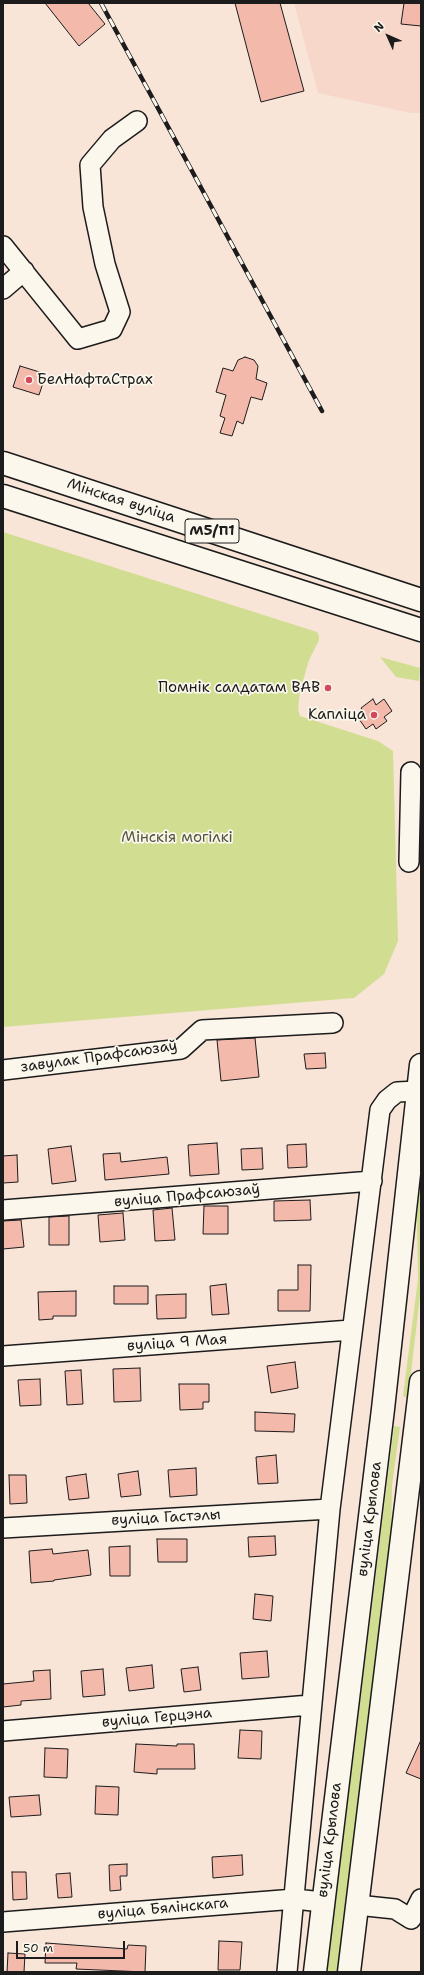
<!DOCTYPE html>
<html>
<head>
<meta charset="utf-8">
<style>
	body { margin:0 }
	#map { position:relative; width:424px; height:1975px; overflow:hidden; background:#f9e4d8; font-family:"Shantell Sans",sans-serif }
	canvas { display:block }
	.frame { position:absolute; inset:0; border:4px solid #1c1c1c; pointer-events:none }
	.north { position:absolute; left:368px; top:16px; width:40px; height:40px; -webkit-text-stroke:3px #fbf7ec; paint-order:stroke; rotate:315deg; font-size:11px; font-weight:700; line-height:16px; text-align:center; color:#1c1c1c }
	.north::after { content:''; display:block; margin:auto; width:14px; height:18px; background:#1c1c1c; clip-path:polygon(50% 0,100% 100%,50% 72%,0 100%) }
	.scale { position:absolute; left:16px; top:1941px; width:109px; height:18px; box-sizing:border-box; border:2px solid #1c1c1c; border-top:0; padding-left:5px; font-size:12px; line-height:14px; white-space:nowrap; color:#1c1c1c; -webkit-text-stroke:3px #fbf7ec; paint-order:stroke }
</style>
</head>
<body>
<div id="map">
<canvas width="424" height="1975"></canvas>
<div class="frame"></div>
<div class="north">N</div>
<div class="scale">50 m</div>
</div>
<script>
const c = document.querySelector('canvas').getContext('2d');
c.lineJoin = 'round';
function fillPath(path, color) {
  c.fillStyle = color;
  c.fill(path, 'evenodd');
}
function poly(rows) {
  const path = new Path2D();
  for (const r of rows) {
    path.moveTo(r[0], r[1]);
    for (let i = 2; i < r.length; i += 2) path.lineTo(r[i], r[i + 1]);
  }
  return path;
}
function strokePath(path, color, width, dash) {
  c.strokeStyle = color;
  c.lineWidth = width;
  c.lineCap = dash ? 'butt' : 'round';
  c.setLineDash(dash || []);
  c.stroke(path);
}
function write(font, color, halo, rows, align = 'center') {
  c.font = font + ' "Shantell Sans",sans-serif';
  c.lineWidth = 3.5;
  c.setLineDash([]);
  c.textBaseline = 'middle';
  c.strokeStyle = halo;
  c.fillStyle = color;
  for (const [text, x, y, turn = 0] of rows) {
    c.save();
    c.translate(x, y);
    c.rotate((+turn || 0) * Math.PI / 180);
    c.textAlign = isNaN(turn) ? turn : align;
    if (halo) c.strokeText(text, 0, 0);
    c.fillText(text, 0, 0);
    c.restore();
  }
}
const built = poly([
	[294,3,421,3,421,113,411,113,318,93]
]);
const green = poly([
	[3,532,317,632,319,636,319,640,309,660,300,691,298,710,300,716,378,741,393,751,398,941,384,974,354,998,3,1027],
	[380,657,420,668,419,681,396,677],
	[421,1174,421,1288,408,1398,403,1396,418,1279,417,1215],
	[394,1426,400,1427,392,1485,391,1544,340,1972,327,1972]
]);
const building = poly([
	[45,3,88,3,105,24,79,46,45,3],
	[235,3,280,3,304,91,261,102,235,3],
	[404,3,421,3,421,26,401,24,404,3],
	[245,357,254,360,258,366,256,379,267,383,262,400,251,397,243,424,237,421,232,436,220,433,225,418,220,416,226,395,216,392,223,368,233,371,238,360,245,357],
	[20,366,46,374,39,395,13,387,20,366],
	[373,699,376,705,384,699,392,711,384,717,387,721,376,729,373,724,366,729,359,719,365,714,361,708,373,699],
	[255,1038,259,1077,221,1081,217,1040,255,1038],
	[325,1053,326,1068,306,1069,304,1054,325,1053],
	[217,1143,219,1174,190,1176,188,1145,217,1143],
	[306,1144,307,1167,288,1168,287,1145,306,1144],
	[71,1146,76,1181,52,1184,48,1149,71,1146],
	[262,1148,263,1169,242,1170,241,1149,262,1148],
	[120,1153,121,1162,167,1157,169,1174,105,1180,103,1154,120,1153],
	[17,1155,18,1182,3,1183,3,1156,17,1155],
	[310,1200,311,1220,274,1221,274,1201,310,1200],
	[204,1206,228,1206,228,1234,203,1234,204,1206],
	[172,1208,175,1240,155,1241,153,1210,172,1208],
	[123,1213,125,1240,100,1242,98,1215,123,1213],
	[69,1216,69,1245,49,1245,49,1217,69,1216],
	[21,1220,24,1247,3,1249,3,1221,21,1220],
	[298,1265,311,1265,310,1311,278,1311,278,1290,298,1290,298,1265],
	[226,1284,229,1314,212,1315,210,1286,226,1284],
	[114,1286,148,1286,148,1304,114,1304,114,1286],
	[76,1291,76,1316,53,1316,53,1319,39,1320,38,1292,76,1291],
	[186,1294,186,1318,157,1319,156,1295,186,1294],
	[295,1362,298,1388,271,1393,267,1366,295,1362],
	[140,1368,141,1401,114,1402,113,1369,140,1368],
	[81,1370,83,1404,67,1405,65,1371,81,1370],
	[40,1379,41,1405,20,1406,18,1380,40,1379],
	[179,1384,209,1384,209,1402,203,1402,203,1409,180,1410,179,1384],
	[255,1412,295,1414,294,1432,255,1431,255,1412],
	[276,1455,278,1483,258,1484,256,1457,276,1455],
	[196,1468,197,1495,170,1497,168,1470,196,1468],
	[138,1471,141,1495,121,1497,118,1474,138,1471],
	[86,1474,89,1498,69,1500,66,1477,86,1474],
	[9,1475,26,1475,27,1503,10,1504,9,1475],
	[275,1536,276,1555,249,1557,248,1537,275,1536],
	[157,1539,187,1539,187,1562,158,1562,157,1539],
	[130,1546,130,1576,110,1576,109,1547,130,1546],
	[52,1549,53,1554,88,1550,91,1575,54,1580,54,1581,31,1583,29,1551,52,1549],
	[255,1594,273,1596,271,1621,253,1619,255,1594],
	[267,1651,269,1677,242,1679,240,1653,267,1651],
	[152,1665,154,1688,129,1691,126,1668,152,1665],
	[198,1667,201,1690,184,1692,181,1669,198,1667],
	[103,1669,105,1695,83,1697,81,1671,103,1669],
	[50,1670,51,1699,21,1701,21,1705,3,1707,3,1684,34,1681,33,1671,50,1670],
	[240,1730,262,1731,261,1759,238,1758,240,1730],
	[421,1740,421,1779,406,1773,421,1740],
	[136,1744,177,1746,177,1744,194,1744,195,1769,157,1769,157,1774,134,1772,136,1744],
	[45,1748,68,1749,67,1778,44,1777,45,1748],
	[96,1786,119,1787,118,1815,95,1814,96,1786],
	[39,1795,41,1815,11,1817,9,1797,39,1795],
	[242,1855,243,1875,213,1878,212,1857,242,1855],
	[127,1864,127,1876,120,1876,121,1890,110,1891,109,1865,127,1864],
	[12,1872,26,1872,27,1899,13,1900,12,1872],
	[70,1873,72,1897,58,1898,56,1874,70,1873],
	[219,1941,242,1942,240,1970,218,1970,219,1941],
	[46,1943,127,1949,128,1945,146,1946,145,1972,76,1969,77,1963,45,1963,46,1943],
	[8,1953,25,1954,24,1972,7,1972,8,1953]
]);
const minor = poly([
	[3,246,78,339,112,329,120,312,105,264,93,207,90,165,112,139,137,121],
	[3,289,24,271],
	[409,862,411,772],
	[3,1070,181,1049,202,1030,333,1023],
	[3,1210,372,1181],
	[3,1356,351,1330],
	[3,1528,330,1509],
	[3,1731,310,1705],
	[357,1905,395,1909,411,1919,421,1899],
	[3,1922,295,1899,322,1902],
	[287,1972,330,1509,380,1110,387,1100,397,1092,418,1091]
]);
const major = poly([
	[3,463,421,600],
	[3,496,421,630],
	[315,1972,383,1409,421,1065],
	[349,1972,421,1382]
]);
const rail = poly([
	[101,3,322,411]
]);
const markers = [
	[29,380,4,"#d1495b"],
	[328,688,4,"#d1495b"],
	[374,715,4,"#d1495b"]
];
const shields = [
	[212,531,54]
];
const shieldNames = [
	["М5/П1",212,531]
];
const poiNames = [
	["БелНафтаСтрах",37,380,"left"],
	["Помнік салдатам ВАВ",320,688],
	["Капліца",366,715]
];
const streetNames = [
	["Мінская вуліца",121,501,18],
	["завулак Прафсаюзаў",99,1057,-8],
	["вуліца Прафсаюзаў",187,1196,-5],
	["вуліца 9 Мая",177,1343,-4],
	["вуліца Гастэлы",166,1518,-3],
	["вуліца Крылова",370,1519,-83],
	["вуліца Герцэна",157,1718,-5],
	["вуліца Крылова",330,1840,-83],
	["вуліца Бялінскага",163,1909,-5]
];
const parkNames = [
	["Мінскія могілкі",177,838]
];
fillPath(built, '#f7d7ca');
fillPath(green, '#d1de91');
fillPath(building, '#f3b9ab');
strokePath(building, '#1c1c1c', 1);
strokePath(minor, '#1c1c1c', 22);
strokePath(major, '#1c1c1c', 25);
strokePath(minor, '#fbf7ec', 19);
strokePath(major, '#fbf7ec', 22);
strokePath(rail, '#1c1c1c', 4.5);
strokePath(rail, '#fbf7ec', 3, [9]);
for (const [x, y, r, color] of markers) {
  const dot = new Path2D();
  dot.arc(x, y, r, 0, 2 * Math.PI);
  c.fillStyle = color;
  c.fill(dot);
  strokePath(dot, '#fbf7ec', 1.5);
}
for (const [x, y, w] of shields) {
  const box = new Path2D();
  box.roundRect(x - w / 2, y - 12, w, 24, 3);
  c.fillStyle = '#fbf7ec';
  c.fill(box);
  strokePath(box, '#1c1c1c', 1);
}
write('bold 14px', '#1c1c1c', null, shieldNames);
write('15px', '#1c1c1c', '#fbf7ec', poiNames, 'right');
write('15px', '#1c1c1c', '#fbf7ec', streetNames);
write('15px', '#52563f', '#fbf7ec', parkNames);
</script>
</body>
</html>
